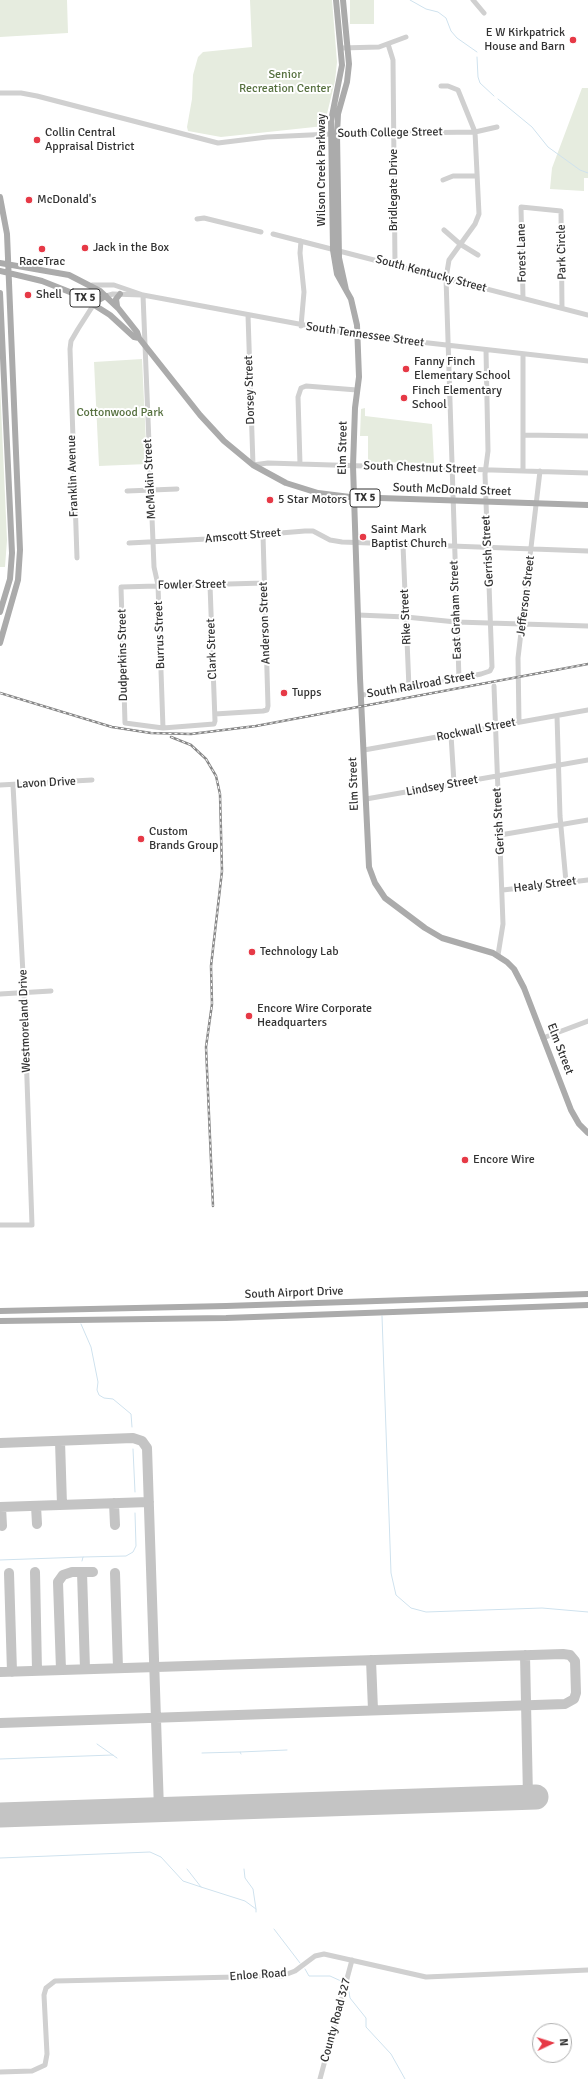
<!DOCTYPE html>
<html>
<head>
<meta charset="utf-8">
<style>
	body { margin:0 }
	#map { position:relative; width:588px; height:2079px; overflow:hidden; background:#fff; font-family:Signika,sans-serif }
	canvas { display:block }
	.north { position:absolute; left:532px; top:2023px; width:40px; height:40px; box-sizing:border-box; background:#fff; border:1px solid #adadad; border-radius:50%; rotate:86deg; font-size:11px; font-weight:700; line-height:16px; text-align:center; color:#333 }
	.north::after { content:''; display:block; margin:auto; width:14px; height:18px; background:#e63946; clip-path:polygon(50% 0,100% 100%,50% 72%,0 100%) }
</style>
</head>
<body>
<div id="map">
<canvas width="588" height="2079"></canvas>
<div class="north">N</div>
</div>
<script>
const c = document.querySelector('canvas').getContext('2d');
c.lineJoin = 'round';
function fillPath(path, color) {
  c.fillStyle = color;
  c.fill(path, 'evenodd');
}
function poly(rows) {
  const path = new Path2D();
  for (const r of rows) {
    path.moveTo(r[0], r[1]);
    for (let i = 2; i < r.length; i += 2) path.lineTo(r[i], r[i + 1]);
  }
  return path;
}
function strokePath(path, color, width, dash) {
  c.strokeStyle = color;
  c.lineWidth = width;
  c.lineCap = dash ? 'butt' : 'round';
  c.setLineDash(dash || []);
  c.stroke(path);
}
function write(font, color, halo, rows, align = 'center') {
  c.font = font + ' Signika,sans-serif';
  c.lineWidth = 4;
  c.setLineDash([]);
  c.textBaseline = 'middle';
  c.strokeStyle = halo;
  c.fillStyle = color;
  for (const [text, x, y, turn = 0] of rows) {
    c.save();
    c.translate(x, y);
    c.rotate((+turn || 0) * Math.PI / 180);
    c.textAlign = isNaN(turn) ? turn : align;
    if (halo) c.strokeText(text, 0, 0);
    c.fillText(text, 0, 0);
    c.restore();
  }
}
const green = poly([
	[0,0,67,0,68,33,0,37],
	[250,0,332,0,337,62,335,81,324,126,221,137,188,131,187,127,192,99,193,75,198,57,203,52,252,47],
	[350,0,374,0,374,24,350,24],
	[582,88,588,88,588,178,584,178,584,191,550,189,552,168],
	[142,359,147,464,99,466,94,362],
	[0,385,7,540,5,567,0,567],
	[365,408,365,416,432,424,434,463,368,462,368,436,360,436,361,409]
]);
const stream = poly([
	[410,0,426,9,438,12,446,18,451,31,457,38,477,52],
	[477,57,478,77,480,83,494,96],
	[498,99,532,127,548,147,580,170,588,173],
	[382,1316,391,1573,396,1595,411,1608,426,1612,542,1608,588,1612],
	[81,1324,91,1347,98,1382,97,1390,99,1395,104,1398,113,1399,131,1414,132,1427],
	[133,1449,135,1492],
	[0,1560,83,1557],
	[82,1561,83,1557,126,1556,133,1552,136,1546,135,1513],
	[97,1744,117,1758],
	[202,1753,240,1752],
	[241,1754,240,1752,287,1750],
	[0,1759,113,1755],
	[0,1858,150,1852,161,1857,183,1881,201,1887],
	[187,1869,201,1887,245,1901,256,1909,256,1912],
	[244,1869,245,1878,253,1889,256,1909],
	[274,1929,300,1963],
	[305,1969,309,1976,330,1976,341,1981],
	[348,1986,350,1998,366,2018,366,2027,391,2054,405,2079]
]);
const taxiway = poly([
	[60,1441,62,1505],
	[0,1443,133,1438,142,1441,147,1448,159,1810],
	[114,1503,115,1525],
	[36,1506,37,1524],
	[0,1507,149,1502],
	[1,1507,2,1526],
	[35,1572,37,1671],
	[82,1572,93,1572],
	[9,1573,12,1672],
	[115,1573,118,1668],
	[525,1655,528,1797],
	[371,1660,373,1710],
	[61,1670,58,1582,63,1575,72,1572,82,1572,85,1669],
	[0,1672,563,1654,570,1655,575,1661,576,1693,574,1699,565,1704,0,1723]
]);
const runway = poly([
	[0,1815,536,1797]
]);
const minor = poly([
	[473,0,484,13],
	[388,44,393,60,395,264],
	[341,48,379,47,406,37],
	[441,86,448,86,458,90,475,132,479,214,475,224,449,260,446,278,459,679],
	[0,93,21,93,37,96,218,143,267,137,331,134,475,132,497,127],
	[443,180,453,176,477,176],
	[197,219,204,218,261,232],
	[444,230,460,244,478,255],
	[273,234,588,315],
	[92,285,114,285,143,295,358,335,588,361],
	[143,295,153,542,154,567,158,585,163,728],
	[106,296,113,294,142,295],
	[523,298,521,207,561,211,562,308],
	[248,315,253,465,268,463,588,473],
	[301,326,304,292,300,253,301,241],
	[523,354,523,471],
	[523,435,588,436],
	[300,464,298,397,301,388,306,386,357,390],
	[127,491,177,489],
	[129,543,207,539,305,531,313,531,330,540,342,542,588,551],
	[403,545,409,688],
	[77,558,70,349,71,341,78,329,94,304],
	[210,585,215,721,214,724,163,728,125,723,121,587,264,583],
	[358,615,406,617,456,622,588,626],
	[494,686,503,924,498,955],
	[361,695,386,693,481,674,490,671,492,667,485,474,488,451,486,350],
	[215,714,263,711,267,710,268,706,263,535],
	[557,716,560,816,566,882],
	[519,722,518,658,540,471],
	[451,735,454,783],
	[364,750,588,710],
	[0,785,92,780],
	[366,799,588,760],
	[500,835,588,820],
	[503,890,588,880],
	[0,994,51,991],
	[543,1038,588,1021],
	[0,1225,32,1225,24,993,13,785],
	[0,2072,32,2071,45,2065,47,2054,44,1995,46,1988,55,1981,282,1976,295,1971,315,1956,324,1954,426,1977,588,1970],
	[320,2079,352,1960]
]);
const major = poly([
	[336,0,342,65,331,121,333,250,337,274,351,299,357,325,359,377,355,408,353,466,360,678,369,867,375,883,385,898,425,928,442,938,493,953,507,962,514,969,524,988,571,1110,579,1124,588,1133],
	[343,0,349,64,347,82,338,114,337,134,339,258,346,290],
	[0,197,7,234,20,550,18,580,0,643],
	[0,263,69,275,100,291,118,308,137,332,139,338,200,415,224,441,253,465,286,483,318,493,350,497,588,505],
	[0,271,42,281,80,296,110,315,134,337,139,338],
	[0,293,12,553,10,579,0,612],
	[91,298,97,301,106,296],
	[117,306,116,299,120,294],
	[0,1311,226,1306,588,1294],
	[0,1321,226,1318,588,1305]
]);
const rail = poly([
	[0,693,112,727,151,733,191,734,256,726,588,664],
	[171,737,191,745,206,759,216,776,220,794,222,871,211,966,212,1004,206,1047,213,1206]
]);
const markers = [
	[573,40,4,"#e63946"],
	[37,140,4,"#e63946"],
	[29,200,4,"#e63946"],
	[85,248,4,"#e63946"],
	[42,249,4,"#e63946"],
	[28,295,4,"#e63946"],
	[406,369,4,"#e63946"],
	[404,398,4,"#e63946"],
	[270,500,4,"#e63946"],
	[363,537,4,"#e63946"],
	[284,693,4,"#e63946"],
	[141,839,4,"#e63946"],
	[252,952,4,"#e63946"],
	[249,1016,4,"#e63946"],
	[465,1160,4,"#e63946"]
];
const shields = [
	[85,298,30],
	[365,498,30]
];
const shieldNames = [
	["TX 5",85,298],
	["TX 5",365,498]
];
const poiNames = [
	["E W Kirkpatrick",565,33,"right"],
	["House and Barn",565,47,"right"],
	["Collin Central",45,133],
	["Appraisal District",45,147],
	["McDonald's",37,200],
	["Jack in the Box",93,248],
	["RaceTrac",42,262,"center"],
	["Shell",36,295],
	["Fanny Finch",414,362],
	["Elementary School",414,376],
	["Finch Elementary",412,391],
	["School",412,405],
	["5 Star Motors",278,500],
	["Saint Mark",371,530],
	["Baptist Church",371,544],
	["Tupps",292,693],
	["Custom",149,832],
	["Brands Group",149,846],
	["Technology Lab",260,952],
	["Encore Wire Corporate",257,1009],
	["Headquarters",257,1023],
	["Encore Wire",473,1160]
];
const parkNames = [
	["Senior",285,75],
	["Recreation Center",285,89],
	["Cottonwood Park",120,413]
];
const streetNames = [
	["South College Street",390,133,-1],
	["Wilson Creek Parkway",322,170,-90],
	["Bridlegate Drive",394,190,-90],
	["Park Circle",562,252,-91],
	["Forest Lane",522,253,-91],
	["South Kentucky Street",431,274,15],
	["South Tennessee Street",365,335,8],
	["Dorsey Street",250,390,-92],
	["Elm Street",343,448,-89],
	["South Chestnut Street",420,468,2],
	["Franklin Avenue",73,476,-92],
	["McMakin Street",150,479,-93],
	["South McDonald Street",452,490,2],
	["Amscott Street",243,536,-5],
	["Gerrish Street",488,551,-93],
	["Fowler Street",192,585,-1],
	["Jefferson Street",526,596,-83],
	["East Graham Street",456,610,-92],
	["Rike Street",406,617,-93],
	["Anderson Street",265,623,-92],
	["Burrus Street",160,635,-92],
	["Clark Street",212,649,-92],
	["Dudperkins Street",123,655,-91],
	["South Railroad Street",421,685,-10],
	["Rockwall Street",476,730,-11],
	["Lavon Drive",46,783,-3],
	["Elm Street",354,784,-92],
	["Lindsey Street",442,786,-10],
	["Gerish Street",499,821,-93],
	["Healy Street",545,885,-7],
	["Westmoreland Drive",25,1021,-92],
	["Elm Street",560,1049,69],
	["South Airport Drive",294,1293,-2],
	["Enloe Road",258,1975,-4],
	["County Road 327",336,2020,-75]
];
fillPath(green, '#e6ecdf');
strokePath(stream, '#cfe2ee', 1);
strokePath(taxiway, '#c4c4c4', 10);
strokePath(runway, '#c4c4c4', 25);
strokePath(minor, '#d0d0d0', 5);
strokePath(major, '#ababab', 6);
strokePath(rail, '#888', 2.5);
strokePath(rail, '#fff', 1, [3]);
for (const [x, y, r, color] of markers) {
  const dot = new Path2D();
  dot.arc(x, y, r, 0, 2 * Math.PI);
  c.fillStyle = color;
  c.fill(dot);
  strokePath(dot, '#fff', 1.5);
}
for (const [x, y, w] of shields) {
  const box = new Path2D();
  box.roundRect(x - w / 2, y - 9, w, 18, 3);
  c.fillStyle = '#fff';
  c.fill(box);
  strokePath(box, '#333', 1);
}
write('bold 11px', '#333', null, shieldNames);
write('12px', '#333', '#fff', poiNames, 'left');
write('12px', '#56703f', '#fff', parkNames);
write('12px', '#333', '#fff', streetNames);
</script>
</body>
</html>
